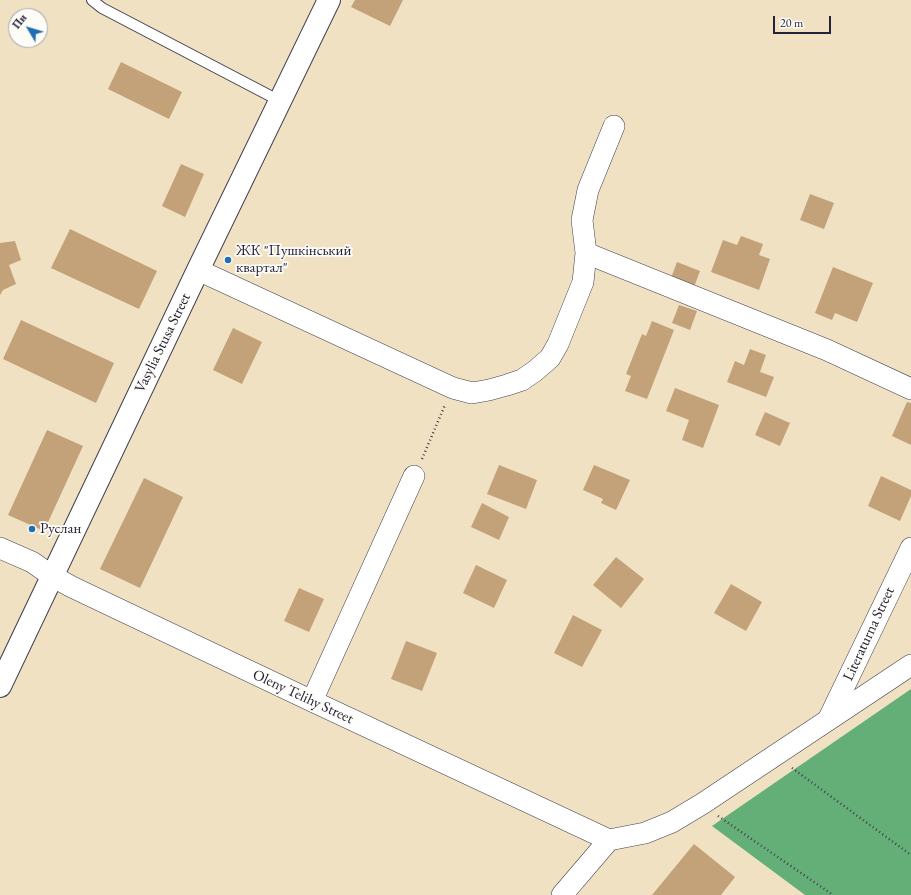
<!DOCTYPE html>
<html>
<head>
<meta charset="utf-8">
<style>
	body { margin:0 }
	#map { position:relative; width:911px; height:895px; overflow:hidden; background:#efe1c2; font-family:"EB Garamond",serif }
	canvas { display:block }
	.north { position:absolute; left:8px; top:8px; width:40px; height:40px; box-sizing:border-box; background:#fdfcf7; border:1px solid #a5a5ac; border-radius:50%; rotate:308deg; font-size:11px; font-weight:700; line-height:16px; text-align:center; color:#22223b }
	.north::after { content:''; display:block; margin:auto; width:14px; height:18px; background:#1f6fb2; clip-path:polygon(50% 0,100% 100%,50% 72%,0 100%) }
	.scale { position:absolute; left:773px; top:16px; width:58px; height:18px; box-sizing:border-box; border:2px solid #22223b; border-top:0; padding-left:5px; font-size:12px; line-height:14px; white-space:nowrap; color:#22223b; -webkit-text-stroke:3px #fdfcf7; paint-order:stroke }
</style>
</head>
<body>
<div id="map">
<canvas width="911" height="895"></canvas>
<div class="north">Пн</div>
<div class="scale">20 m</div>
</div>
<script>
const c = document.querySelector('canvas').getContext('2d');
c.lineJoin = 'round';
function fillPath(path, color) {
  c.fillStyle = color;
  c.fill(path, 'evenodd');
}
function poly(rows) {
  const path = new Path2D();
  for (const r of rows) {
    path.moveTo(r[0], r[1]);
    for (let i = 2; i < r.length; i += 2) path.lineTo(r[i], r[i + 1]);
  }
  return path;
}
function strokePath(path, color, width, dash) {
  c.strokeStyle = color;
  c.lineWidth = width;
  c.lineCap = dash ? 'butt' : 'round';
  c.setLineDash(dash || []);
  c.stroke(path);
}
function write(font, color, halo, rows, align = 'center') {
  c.font = font + ' "EB Garamond",serif';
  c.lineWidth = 3.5;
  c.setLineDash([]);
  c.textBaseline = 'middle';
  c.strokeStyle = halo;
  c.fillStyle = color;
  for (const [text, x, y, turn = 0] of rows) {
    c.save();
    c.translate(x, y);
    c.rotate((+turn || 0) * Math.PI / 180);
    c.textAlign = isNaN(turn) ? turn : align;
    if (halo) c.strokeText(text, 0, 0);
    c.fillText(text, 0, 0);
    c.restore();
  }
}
const forest = poly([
	[911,689,911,895,805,895,712,826]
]);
const building = poly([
	[355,0,403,0,390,26,351,7],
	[121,62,182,92,169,119,108,89],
	[181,164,204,174,185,217,162,206],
	[810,194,834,203,824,229,800,220],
	[70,229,157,271,139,309,51,268],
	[741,236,763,244,759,255,770,259,759,290,711,272,723,240,737,245],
	[15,241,21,260,9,265,16,284,3,290,0,295,0,243],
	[677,262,700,271,694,287,671,278],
	[833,267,873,283,857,322,835,313,832,320,815,313],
	[679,305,697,311,690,330,672,323],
	[21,320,114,363,96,403,3,359],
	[652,321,674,330,647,399,625,391,631,376,626,374,642,334,646,336],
	[233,328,262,342,242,384,213,370],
	[750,349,766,355,760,372,774,377,766,397,727,382,735,361,744,365],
	[675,388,719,405,703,448,682,440,689,420,666,411],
	[907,402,911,403,911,445,892,436],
	[765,412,790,423,780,446,755,435],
	[47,430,83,446,44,531,8,515],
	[499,465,537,480,526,509,487,494],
	[594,465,630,480,616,510,601,503,603,499,583,490],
	[881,476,911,490,911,496,900,521,868,506],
	[144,478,183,497,140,588,100,569],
	[482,503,509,517,499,540,471,527],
	[616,557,644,579,621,608,593,585],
	[476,565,507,580,494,608,463,593],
	[731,584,762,602,746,631,714,613],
	[299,588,324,599,309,632,284,621],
	[573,615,602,630,582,667,554,653],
	[406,641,437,653,422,691,391,679],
	[694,844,735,877,721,895,652,895]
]);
const path = poly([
	[422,459,445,405],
	[792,768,911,855],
	[718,816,833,895]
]);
const lane = poly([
	[92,0,102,8,280,101]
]);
const street = poly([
	[586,253,827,350,911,389],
	[198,270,453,388,472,393,489,390,507,385,522,380,535,371,550,358,558,344,583,282,586,253,582,220,588,190,614,126],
	[0,548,32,562,52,576,72,587,312,701,609,840],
	[312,701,414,476],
	[828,720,911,548],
	[562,895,609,840,645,833,672,822,702,804,911,665]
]);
const secondary = poly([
	[0,686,198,270,329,0]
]);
const markers = [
	[228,260,4,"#1f6fb2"],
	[32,529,4,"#1f6fb2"]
];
const poiNames = [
	["ЖК \"Пушкінський",236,251],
	["квартал\"",236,268],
	["Руслан",40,529]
];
const streetNames = [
	["Vasylia Stusa Street",163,343,-64],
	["Literaturna Street",869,634,-65],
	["Oleny Telihy Street",303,697,25]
];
fillPath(forest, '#64af77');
fillPath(building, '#c3a27a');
strokePath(lane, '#413f4f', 12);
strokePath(street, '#413f4f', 22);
strokePath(secondary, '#413f4f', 24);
strokePath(path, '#413f4f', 2.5, [1, 3]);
strokePath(lane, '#fff', 10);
strokePath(street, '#fff', 21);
strokePath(secondary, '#fff', 22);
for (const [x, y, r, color] of markers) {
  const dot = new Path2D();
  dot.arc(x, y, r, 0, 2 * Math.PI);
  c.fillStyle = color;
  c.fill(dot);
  strokePath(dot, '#fdfcf7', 1.5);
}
write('15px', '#22223b', '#fdfcf7', poiNames, 'left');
write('15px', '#22223b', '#fdfcf7', streetNames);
</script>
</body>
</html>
